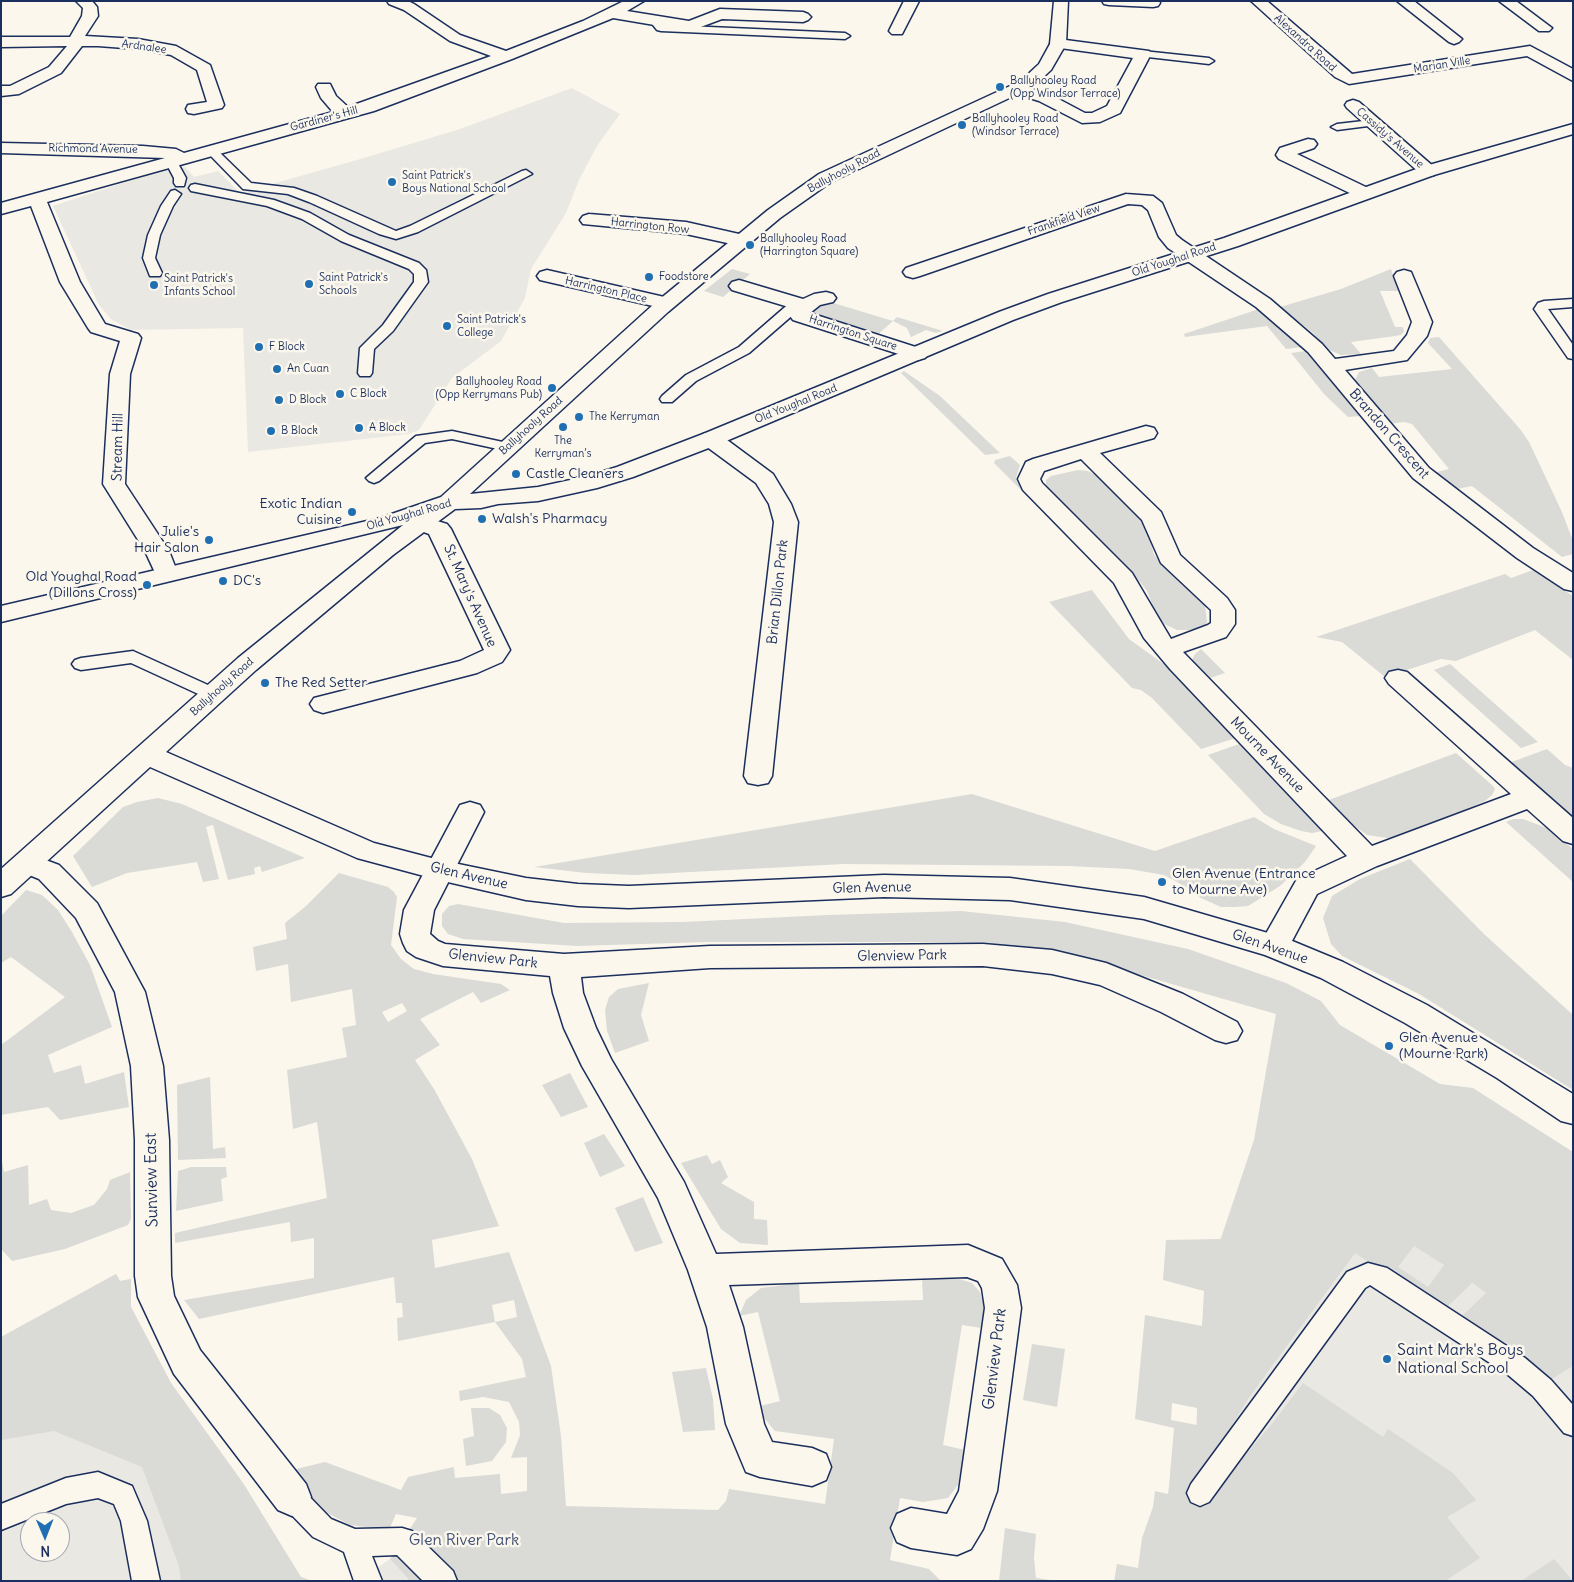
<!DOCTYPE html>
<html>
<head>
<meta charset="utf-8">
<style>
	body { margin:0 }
	#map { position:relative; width:1574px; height:1582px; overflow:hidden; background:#fbf7ec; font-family:Delius,sans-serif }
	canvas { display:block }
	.frame { position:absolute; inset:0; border:2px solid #1b2f5e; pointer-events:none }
	.north { position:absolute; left:20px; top:1512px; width:50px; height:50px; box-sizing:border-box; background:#fbf7ec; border:1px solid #a1a7b3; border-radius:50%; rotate:179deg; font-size:14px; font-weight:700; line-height:20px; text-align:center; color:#1b2f5e }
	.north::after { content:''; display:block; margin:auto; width:18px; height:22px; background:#1f6fb2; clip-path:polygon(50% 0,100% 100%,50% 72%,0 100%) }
</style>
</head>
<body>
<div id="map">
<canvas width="1574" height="1582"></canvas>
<div class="frame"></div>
<div class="north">N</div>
</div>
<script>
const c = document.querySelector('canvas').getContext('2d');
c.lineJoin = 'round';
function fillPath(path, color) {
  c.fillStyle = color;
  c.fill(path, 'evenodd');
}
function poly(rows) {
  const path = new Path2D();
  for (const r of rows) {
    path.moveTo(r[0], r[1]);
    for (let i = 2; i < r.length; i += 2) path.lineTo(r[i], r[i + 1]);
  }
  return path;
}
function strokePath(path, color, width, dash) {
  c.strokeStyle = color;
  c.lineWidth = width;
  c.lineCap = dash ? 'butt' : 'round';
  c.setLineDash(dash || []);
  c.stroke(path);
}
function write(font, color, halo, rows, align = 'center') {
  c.font = font + ' Delius,sans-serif';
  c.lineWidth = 5;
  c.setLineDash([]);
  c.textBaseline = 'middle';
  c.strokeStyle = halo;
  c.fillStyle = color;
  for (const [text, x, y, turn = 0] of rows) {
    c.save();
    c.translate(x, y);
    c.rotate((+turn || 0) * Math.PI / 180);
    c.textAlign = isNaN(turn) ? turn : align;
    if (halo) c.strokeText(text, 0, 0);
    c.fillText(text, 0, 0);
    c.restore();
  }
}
const built = poly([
	[572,88,620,114,597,146,579,180,566,213,531,269,525,298,501,341,452,378,419,430,409,434,248,452,243,328,131,330,111,319,99,305,53,206,147,175,185,167,194,177,218,171,240,193,357,160,457,130],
	[1254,1140,1573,1350,1573,1581,1188,1581,1197,1408,1218,1246],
	[116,1274,120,1281,131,1279,131,1307,171,1383,243,1483,301,1577,312,1581,1,1581,1,1337],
	[30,1522,60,1522,60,1552,30,1552],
	[390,1559,410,1581,353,1581,367,1575]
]);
const green = poly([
	[732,269,750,274,723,297,704,291],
	[1391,269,1399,291,1380,291,1395,327,1403,327,1404,332,1401,335,1395,336,1351,342,1361,354,1341,355,1327,349,1313,333,1280,307,1341,289],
	[821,302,830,302,893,321,897,317,943,331,936,333,926,330,911,337,907,328,893,321,875,337,807,315],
	[1259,309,1303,347,1286,349,1267,326,1185,337,1184,334],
	[1439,337,1520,429,1529,442,1562,512,1573,541,1573,554,1562,557,1472,486,1452,490,1433,473,1449,469,1412,424,1404,422,1389,424,1355,380,1359,372,1372,368,1379,377,1452,369,1428,343,1430,338],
	[1306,351,1361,416,1348,417,1324,394,1291,353],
	[904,371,940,396,1000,453,985,455,901,373],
	[1010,456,1020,465,1016,478,1022,491,994,463,995,460],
	[1078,470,1088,471,1103,479,1145,519,1154,555,1205,605,1207,622,1204,626,1190,630,1177,630,1164,624,1157,616,1147,591,1141,583,1061,507,1046,488,1046,480,1051,476],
	[1533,570,1573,596,1573,660,1535,630,1456,661,1441,659,1385,677,1342,642,1316,637,1505,574,1511,578],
	[1092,590,1129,639,1172,670,1236,738,1201,749,1152,698,1141,690,1132,688,1049,602],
	[1201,649,1225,673,1204,680,1195,668,1192,660,1195,654],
	[1450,664,1538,742,1521,748,1434,670],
	[1239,744,1322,827,1322,831,1312,833,1301,831,1281,824,1264,814,1208,755],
	[1547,749,1565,765,1573,768,1573,820,1509,763],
	[1456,753,1493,786,1495,789,1492,795,1485,801,1452,816,1394,839,1367,835,1345,819,1326,801],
	[972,794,1155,851,1254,817,1274,829,1316,846,1305,862,1280,886,1248,906,1235,907,1221,907,1201,898,1190,889,1164,875,1129,869,1069,866,844,864,634,875,586,873,534,867],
	[158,798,182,804,305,858,262,872,260,866,254,868,255,874,228,880,213,825,206,827,219,879,203,882,197,862,127,873,92,887,73,856,123,807,137,802],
	[1513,819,1523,819,1547,828,1573,849,1573,882,1506,822],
	[1410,859,1484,934,1573,1015,1573,1090,1419,994,1342,956,1331,944,1323,918,1332,896,1360,879],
	[339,873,388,887,394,892,397,897,391,945,401,959,414,969,433,974,501,984,510,990,481,1003,473,992,420,1019,440,1045,415,1060,434,1089,472,1159,499,1226,432,1240,435,1268,509,1252,551,1366,561,1436,566,1506,718,1510,726,1501,729,1489,825,1504,834,1439,775,1431,764,1418,760,1406,780,1401,758,1312,739,1316,746,1300,761,1288,799,1283,800,1303,923,1300,922,1279,959,1279,972,1283,980,1292,984,1307,982,1328,962,1325,943,1445,965,1450,958,1485,948,1498,923,1502,900,1498,890,1560,929,1569,941,1581,410,1581,390,1559,417,1518,396,1514,389,1530,350,1525,318,1508,300,1489,296,1469,325,1462,401,1490,408,1477,454,1467,455,1478,500,1474,501,1494,527,1491,527,1457,511,1458,520,1435,519,1422,509,1402,483,1397,460,1401,459,1391,526,1377,522,1359,495,1322,398,1341,397,1318,403,1317,402,1303,396,1303,394,1277,199,1319,184,1300,314,1278,314,1238,291,1242,290,1222,175,1243,175,1233,327,1198,317,1122,293,1129,287,1070,347,1057,342,1028,356,1025,352,989,291,1002,288,964,256,971,253,947,287,939,285,923,306,906],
	[402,1003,407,1011,388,1022,382,1012],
	[514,1300,517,1317,495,1322,492,1305],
	[26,890,42,895,58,910,72,932,90,965,112,1027,48,1055,54,1073,81,1065,85,1084,124,1072,129,1107,60,1120,48,1107,1,1115,1,1045,65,997,11,957,1,963,1,916],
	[458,904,564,923,683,922,828,915,961,911,1065,922,1188,949,1286,983,1321,1001,1340,1025,1440,1084,1473,1088,1573,1152,1573,1366,1550,1380,1458,1320,1486,1293,1472,1283,1443,1311,1355,1253,1248,1399,1193,1489,1200,1506,1272,1424,1303,1383,1383,1437,1388,1429,1453,1473,1476,1500,1447,1517,1480,1558,1445,1581,1114,1581,1117,1564,1138,1568,1142,1538,1153,1507,1155,1491,1168,1494,1169,1486,1174,1428,1135,1419,1145,1315,1202,1326,1204,1291,1163,1280,1166,1240,1221,1239,1254,1140,1276,1014,1088,960,1011,946,956,942,707,942,577,946,463,939,448,934,442,926,442,914,449,906],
	[1414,1246,1444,1265,1428,1287,1398,1267],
	[1172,1403,1197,1408,1197,1425,1171,1420],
	[649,983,641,1015,649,1041,615,1053,607,1031,605,1010,609,997,618,989],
	[570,1073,588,1107,561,1117,542,1085],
	[210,1077,213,1149,225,1147,226,1158,178,1160,177,1085],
	[604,1134,625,1166,600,1177,584,1143],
	[707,1155,712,1164,720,1160,728,1177,721,1183,754,1202,754,1219,767,1220,768,1245,740,1243,721,1229,681,1163],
	[1,1156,4,1172,28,1165,29,1205,47,1199,51,1210,71,1213,94,1205,107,1189,110,1180,130,1172,131,1219,128,1225,65,1249,12,1261,1,1249],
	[191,1167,226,1167,227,1177,221,1179,223,1201,176,1211,178,1171],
	[643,1197,663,1243,635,1252,615,1208],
	[116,1274,120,1281,131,1279,131,1307,171,1383,243,1483,301,1577,312,1581,181,1581,179,1566,142,1467,54,1431,1,1440,1,1337],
	[1032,1344,1065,1349,1057,1407,1023,1400],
	[706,1368,713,1399,715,1430,683,1432,672,1372],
	[471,1408,489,1408,500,1415,507,1428,506,1442,492,1461,466,1466,463,1439,474,1436],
	[1005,1528,1036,1534,1034,1558,1036,1578,1058,1581,999,1581],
	[1554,1559,1573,1581,1521,1581]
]);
const lane = poly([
	[654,17,658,18,664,25,845,33,850,36,845,39,661,31,657,30,649,20,654,17],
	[1143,51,1209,58,1214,61,1209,64,1139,56,1138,54,1143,51],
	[1372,120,1376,121,1378,123,1376,125,1337,130,1331,127,1337,124,1372,120],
	[211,146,215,148,251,183,294,188,317,196,396,231,410,226,522,171,526,170,532,174,418,232,396,239,379,234,309,202,288,194,243,189,207,152,205,150,207,148,211,146],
	[171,157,175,158,186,178,184,186,176,186,174,183,174,178,165,161,171,157],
	[195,184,274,200,310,213,349,235,419,263,426,270,428,282,393,331,374,349,372,373,370,376,360,376,358,373,360,348,383,325,414,282,414,274,409,269,341,241,302,219,267,206,191,191,189,188,191,185,195,184],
	[175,190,181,194,173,206,160,235,155,258,162,273,160,276,150,276,143,258,148,235,161,206,171,191,175,190],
	[1573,299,1573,307,1548,309,1573,345,1573,359,1568,358,1534,309,1538,303,1544,301,1573,299],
	[797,300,802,301,804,304,802,307,749,353,696,381,672,402,662,402,660,399,662,396,686,375,739,347,792,301,797,300],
	[452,431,512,444,514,447,512,450,507,451,452,439,425,443,379,481,374,483,369,481,366,478,416,436,452,431],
	[133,651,219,690,222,694,219,698,213,700,207,698,131,663,81,670,75,668,72,664,75,660,81,658,133,651],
	[1368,1263,1387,1268,1525,1358,1551,1380,1573,1405,1573,1436,1564,1433,1533,1396,1507,1374,1370,1285,1365,1288,1209,1502,1200,1506,1191,1502,1187,1493,1191,1484,1347,1272,1368,1263],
	[98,1472,132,1486,147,1521,160,1581,132,1581,121,1521,114,1504,98,1498,66,1504,1,1530,1,1504,66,1478,98,1472],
	[292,1484,301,1488,331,1519,355,1529,402,1528,412,1531,453,1571,457,1581,423,1581,397,1555,372,1556,382,1581,354,1581,344,1552,313,1537,283,1506,279,1497,283,1488,292,1484]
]);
const street = poly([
	[76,1,92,1,97,7,98,16,85,36,138,39,176,46,210,65,224,105,222,108,194,114,188,113,186,109,188,105,207,102,197,70,171,55,138,49,98,46,82,46,61,73,19,94,1,96,1,86,10,86,49,67,67,46,1,47,1,37,70,37,82,16,83,8,76,1],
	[387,1,408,1,414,4,460,35,506,51,583,21,624,1,644,1,627,11,689,21,720,9,803,12,808,14,811,17,808,20,803,22,722,19,690,31,613,18,512,59,374,111,47,202,80,282,105,324,138,334,141,338,130,374,125,484,169,551,178,574,174,579,166,581,158,579,145,551,103,484,110,374,120,341,91,332,88,328,60,282,31,206,1,214,1,203,165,158,1,153,1,143,143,146,176,149,184,153,333,112,321,98,316,87,318,84,330,84,336,96,348,107,491,56,450,41,404,10,389,4,387,1],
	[904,1,919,1,902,34,892,34,889,31,904,1],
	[1102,1,1159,1,1160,3,1158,6,1153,7,1109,5,1104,4,1102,1],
	[1251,1,1267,1,1352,74,1530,46,1573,69,1573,81,1527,56,1349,84,1335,77,1251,1],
	[1397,1,1414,1,1462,39,1459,42,1454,44,1449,42,1397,1],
	[1499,1,1516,1,1552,28,1549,31,1539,31,1499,1],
	[1058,39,1149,51,1151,54,1120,113,1100,122,1082,123,1039,101,1010,92,1008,89,1010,86,1022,86,1051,95,1085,113,1092,113,1107,106,1133,58,1053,47,1050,44,1053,41,1058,39],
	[1353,100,1359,102,1434,167,1437,171,1434,175,1428,176,1422,175,1347,108,1345,105,1347,102,1353,100],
	[1308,139,1314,140,1317,144,1314,148,1297,154,1370,189,1373,193,1370,197,1364,198,1358,197,1279,159,1276,155,1280,148,1308,139],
	[1126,194,1153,196,1162,203,1176,235,1182,240,1270,299,1322,344,1335,359,1394,351,1407,335,1412,322,1394,276,1397,272,1404,270,1411,272,1432,322,1427,336,1407,360,1345,370,1429,468,1533,548,1573,573,1573,591,1564,589,1517,558,1413,478,1308,352,1256,307,1168,248,1159,237,1148,210,1142,205,1128,204,920,276,913,278,906,276,903,272,906,268,1126,194],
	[589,214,686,222,748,236,750,240,748,244,741,246,686,234,583,224,580,220,583,216,589,214],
	[547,270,673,299,676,303,673,307,666,309,540,280,537,276,540,272,547,270],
	[739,280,803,299,814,294,826,292,833,294,836,298,833,302,820,305,810,313,925,350,928,354,925,358,918,360,911,358,793,320,790,316,792,308,732,290,729,286,732,282,739,280],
	[1146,426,1154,428,1157,433,1154,438,1100,453,1161,512,1180,555,1227,598,1235,610,1235,624,1226,637,1183,652,1372,846,1511,794,1389,684,1385,678,1389,672,1398,670,1407,672,1573,818,1573,844,1563,841,1527,809,1377,866,1317,894,1285,954,1274,957,1263,954,1259,946,1297,879,1347,856,1170,669,1144,638,1114,583,1023,490,1018,479,1026,462,1033,459,1146,426],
	[1081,459,1142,520,1161,563,1211,610,1211,623,1208,625,1171,639,1132,573,1042,483,1040,479,1044,471,1081,459],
	[711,432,719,434,773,474,791,504,798,522,772,776,768,783,758,785,748,783,744,776,774,522,769,504,756,483,703,444,700,439,703,434,711,432],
	[421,516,447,524,451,529,510,650,502,662,477,673,323,713,314,710,310,704,314,698,460,661,484,650,429,534,413,528,409,523,413,518,421,516],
	[470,802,480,805,484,812,434,910,430,934,438,941,445,944,564,954,710,946,983,944,1052,950,1106,963,1183,994,1237,1022,1242,1031,1237,1040,1226,1043,1215,1040,1161,1012,1100,985,1052,974,983,966,710,968,581,977,583,993,596,1028,611,1059,684,1182,716,1254,968,1245,1002,1259,1017,1285,1021,1308,997,1491,983,1529,971,1549,957,1555,911,1548,897,1542,891,1528,897,1514,911,1508,947,1514,959,1491,985,1308,982,1288,978,1281,967,1277,729,1285,743,1327,764,1424,772,1442,812,1448,826,1454,831,1467,826,1480,812,1486,760,1477,746,1472,726,1424,707,1327,688,1270,658,1198,582,1066,564,1028,553,993,550,976,443,966,416,957,407,951,403,943,400,934,404,910,460,805,470,802],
	[27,853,59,865,97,903,145,992,163,1066,169,1140,171,1276,174,1296,200,1350,306,1484,311,1497,306,1510,292,1516,278,1510,174,1374,138,1297,135,1276,135,1140,131,1066,115,992,76,918,39,879,17,870,13,863,17,856,27,853]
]);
const secondary = poly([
	[1054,1,1068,1,1066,44,1051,70,1037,83,1022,92,831,182,780,218,668,312,470,494,538,487,584,477,617,467,703,434,999,312,1048,294,1224,238,1422,167,1573,124,1573,134,1434,175,1238,246,1062,302,1013,320,719,444,633,477,597,488,538,501,498,504,481,508,455,509,393,555,256,670,166,752,374,843,439,860,526,878,578,884,629,886,884,875,1010,878,1144,897,1285,938,1343,962,1427,1005,1573,1094,1573,1124,1561,1121,1497,1078,1405,1023,1321,978,1265,955,1144,919,1010,900,884,897,629,908,578,906,526,900,439,880,357,858,150,767,11,894,1,897,1,869,238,658,403,525,1,622,1,606,380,518,441,497,654,304,768,210,819,174,1010,86,1025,77,1039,64,1050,44,1054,1]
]);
const markers = [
	[1000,87,5,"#1f6fb2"],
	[962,125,5,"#1f6fb2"],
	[392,182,5,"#1f6fb2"],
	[750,245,5,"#1f6fb2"],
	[649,277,5,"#1f6fb2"],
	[309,284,5,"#1f6fb2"],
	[154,285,5,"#1f6fb2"],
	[447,326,5,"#1f6fb2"],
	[259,347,5,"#1f6fb2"],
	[277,369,5,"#1f6fb2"],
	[552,388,5,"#1f6fb2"],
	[340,394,5,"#1f6fb2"],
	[279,400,5,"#1f6fb2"],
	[579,417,5,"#1f6fb2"],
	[563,427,5,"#1f6fb2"],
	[359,428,5,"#1f6fb2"],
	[271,431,5,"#1f6fb2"],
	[516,474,5,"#1f6fb2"],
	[352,512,5,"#1f6fb2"],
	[482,519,5,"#1f6fb2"],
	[209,540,5,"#1f6fb2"],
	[223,581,5,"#1f6fb2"],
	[147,585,5,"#1f6fb2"],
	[265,683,5,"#1f6fb2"],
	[1162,882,5,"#1f6fb2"],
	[1389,1046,5,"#1f6fb2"],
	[1387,1359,5,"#1f6fb2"]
];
const farStreetnames = [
	["Alexandra Road",1305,43,42],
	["Ardnalee",144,47,8],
	["Marian Ville",1442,65,-9],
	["Gardiner's Hill",324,119,-15],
	["Cassidy's Avenue",1390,138,41],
	["Richmond Avenue",93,149,1],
	["Ballyhooly Road",844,171,-28],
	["Frankfield View",1064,220,-19],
	["Harrington Row",650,226,6],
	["Old Youghal Road",1174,260,-18],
	["Harrington Place",606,290,13],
	["Harrington Square",853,333,18],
	["Old Youghal Road",796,404,-22],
	["Ballyhooly Road",531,426,-42],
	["Old Youghal Road",409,515,-16],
	["Ballyhooly Road",222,687,-42]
];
const farPoinames = [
	["Ballyhooley Road",1010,81],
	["(Opp Windsor Terrace)",1010,94],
	["Ballyhooley Road",972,119],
	["(Windsor Terrace)",972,132],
	["Saint Patrick's",402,176],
	["Boys National School",402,189],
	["Ballyhooley Road",760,239],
	["(Harrington Square)",760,252],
	["Foodstore",659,277],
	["Saint Patrick's",319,278],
	["Schools",319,291],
	["Saint Patrick's",164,279],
	["Infants School",164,292],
	["Saint Patrick's",457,320],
	["College",457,333],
	["F Block",269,347],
	["An Cuan",287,369],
	["Ballyhooley Road",542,382,"right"],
	["(Opp Kerrymans Pub)",542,395,"right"],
	["C Block",350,394],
	["D Block",289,400],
	["The Kerryman",589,417],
	["A Block",369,428],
	["B Block",281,431],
	["The",563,441,"center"],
	["Kerryman’s",563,454,"center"]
];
const streetNames = [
	["Brandon Crescent",1389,434,49],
	["Stream Hill",118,447,-89],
	["Brian Dillon Park",778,592,-84],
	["St. Mary's Avenue",470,596,66],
	["Mourne Avenue",1267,755,46],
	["Glen Avenue",469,876,13],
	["Glen Avenue",872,888,-1],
	["Glen Avenue",1270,947,19],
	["Glenview Park",902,956,-1],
	["Glenview Park",493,959,6]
];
const poiNames = [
	["Castle Cleaners",526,474],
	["Exotic Indian",342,504,"right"],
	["Cuisine",342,520,"right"],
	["Walsh's Pharmacy",492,519],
	["Julie's",199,532,"right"],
	["Hair Salon",199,548,"right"],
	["Old Youghal Road",137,577,"right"],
	["(Dillons Cross)",137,593,"right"],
	["DC's",233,581],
	["The Red Setter",275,683],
	["Glen Avenue (Entrance",1172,874],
	["to Mourne Ave)",1172,890],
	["Glen Avenue",1399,1038],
	["(Mourne Park)",1399,1054]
];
const nearStreetnames = [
	["Sunview East",152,1180,-91],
	["Glenview Park",995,1359,-83]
];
const nearPoinames = [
	["Saint Mark's Boys",1397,1350],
	["National School",1397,1368]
];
const nearParknames = [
	["Glen River Park",464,1540]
];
fillPath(built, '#eae8e2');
fillPath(green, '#dadad7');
strokePath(lane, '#1b2f5e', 3);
strokePath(street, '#1b2f5e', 3);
strokePath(secondary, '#1b2f5e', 3);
fillPath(lane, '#fbf7ec');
fillPath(street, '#fbf7ec');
fillPath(secondary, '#fbf7ec');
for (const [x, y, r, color] of markers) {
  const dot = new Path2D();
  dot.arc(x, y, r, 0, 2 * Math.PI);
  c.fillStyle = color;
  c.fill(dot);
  strokePath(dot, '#fbf7ec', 2);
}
write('11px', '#1b2f5e', '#fbf7ec', farStreetnames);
write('11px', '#1b2f5e', '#fbf7ec', farPoinames, 'left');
write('14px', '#1b2f5e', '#fbf7ec', streetNames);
write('14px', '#1b2f5e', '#fbf7ec', poiNames, 'left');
write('16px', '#1b2f5e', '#fbf7ec', nearStreetnames);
write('16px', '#1b2f5e', '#fbf7ec', nearPoinames, 'left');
write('16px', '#415176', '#fbf7ec', nearParknames);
</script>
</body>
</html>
